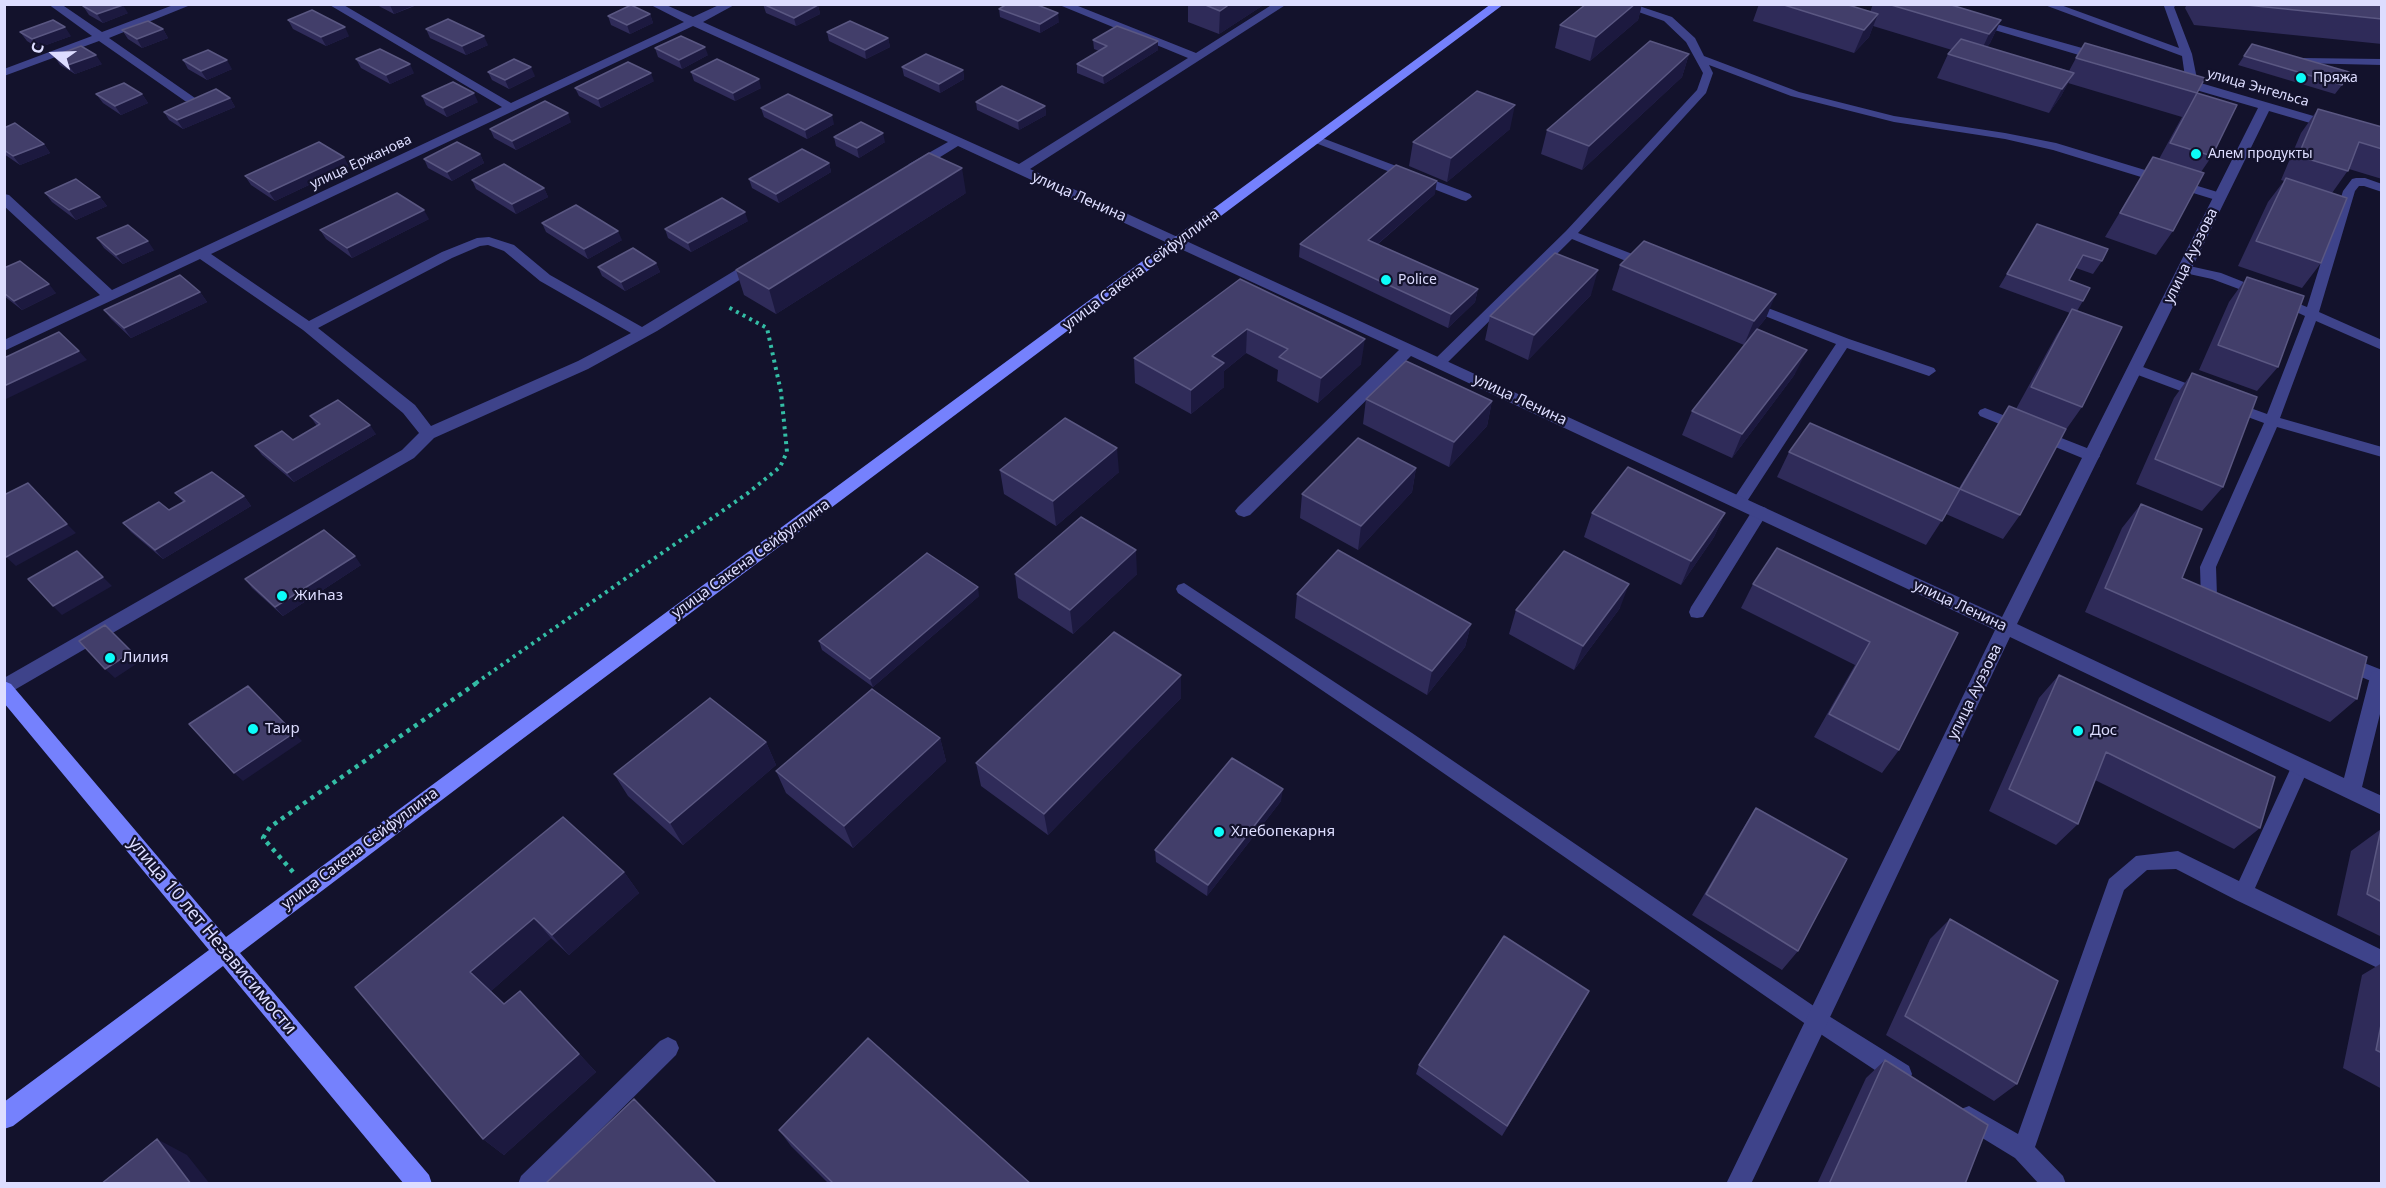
<!DOCTYPE html>
<html>
<head>
<meta charset="utf-8">
<style>
	body { margin:0 }
	#map { position:relative; width:2386px; height:1188px; overflow:hidden; background:#13122c; font-family:"Noto Sans",sans-serif }
	canvas { display:block }
	.frame { position:absolute; inset:0; border:6px solid #ddf; pointer-events:none }
	.north { position:absolute; left:24px; top:24px; width:60px; height:60px; -webkit-text-stroke:4px #13122c; paint-order:stroke; rotate:289deg; font-size:16px; font-weight:700; line-height:24px; text-align:center; color:#ddf }
	.north::after { content:''; display:block; margin:auto; width:21px; height:27px; background:#ddf; clip-path:polygon(50% 0,100% 100%,50% 72%,0 100%) }
</style>
</head>
<body>
<div id="map">
<canvas width="2386" height="1188"></canvas>
<div class="frame"></div>
<div class="north">С</div>
</div>
<script>
const c = document.querySelector('canvas').getContext('2d');
c.lineJoin = 'round';
function poly(rows) {
  const path = new Path2D();
  for (const r of rows) {
    path.moveTo(r[0], r[1]);
    for (let i = 2; i < r.length; i += 2) path.lineTo(r[i], r[i + 1]);
  }
  return path;
}
function strokePath(path, color, width, dash) {
  c.strokeStyle = color;
  c.lineWidth = width;
  c.lineCap = dash ? 'butt' : 'round';
  c.setLineDash(dash || []);
  c.stroke(path);
}
function fillPath(path, color) {
  c.fillStyle = color;
  c.fill(path, 'evenodd');
}
function write(font, color, halo, rows, align = 'center') {
  c.font = font + ' "Noto Sans",sans-serif';
  c.lineWidth = 4.5;
  c.setLineDash([]);
  c.textBaseline = 'middle';
  c.strokeStyle = halo;
  c.fillStyle = color;
  for (const [text, x, y, turn = 0] of rows) {
    c.save();
    c.translate(x, y);
    c.rotate((+turn || 0) * Math.PI / 180);
    c.textAlign = isNaN(turn) ? turn : align;
    if (halo) c.strokeText(text, 0, 0);
    c.fillText(text, 0, 0);
    c.restore();
  }
}
const pathFar1 = poly([
	[476,683,748,493,780,467,787,452,781,392,767,328,726,306]
]);
const path = poly([
	[293,872,263,838,270,827,478,682]
]);
const lane = poly([
	[1616,4,1633,4,1672,17,1695,38,1704,56,1799,92,1894,116,2005,133,2056,143,2224,194,2226,197,2220,201,2216,200,2053,150,2005,139,1894,122,1791,96,1709,65,1713,73,1706,93,1578,233,1653,262,1655,265,1653,268,1643,268,1572,239,1444,366,1434,366,1432,363,1434,360,1566,231,1697,90,1703,73,1686,42,1664,21,1616,4],
	[2042,4,2058,4,2179,48,2164,6,2177,4,2174,7,2192,54,2198,84,2192,87,2186,84,2182,56,2042,4],
	[2301,58,2382,59,2382,65,2297,63,2296,61,2301,58],
	[1317,136,1470,194,1472,197,1466,201,1462,200,1313,142,1311,140,1317,136],
	[2356,178,2365,178,2382,184,2382,192,2364,186,2359,186,2355,191,2319,312,2382,340,2382,350,2316,321,2280,418,2382,447,2382,457,2277,427,2216,567,2217,596,2227,607,2225,612,2219,613,2213,612,2201,599,2200,567,2264,423,2226,409,2224,406,2231,401,2267,414,2305,316,2279,304,2212,279,2180,272,2178,269,2185,265,2221,273,2307,307,2343,191,2352,179,2356,178],
	[1747,300,1849,339,1934,368,1936,371,1929,376,1847,348,1744,506,1739,508,1734,506,1731,502,1734,498,1836,344,1742,307,1740,304,1747,300],
	[2135,364,2207,391,2209,394,2202,399,2130,372,2128,369,2135,364],
	[1985,408,2097,452,2100,456,2097,460,2087,460,1980,416,1978,413,1980,410,1985,408],
	[1760,506,1766,508,1768,512,1703,617,1697,618,1691,617,1689,612,1691,607,1754,508,1760,506],
	[1184,583,1412,733,1824,1013,1909,1066,1912,1074,1909,1082,1901,1085,1893,1082,1810,1027,1400,743,1178,593,1176,589,1178,585,1184,583],
	[2344,655,2382,670,2382,683,2373,682,2338,667,2335,662,2338,657,2344,655],
	[2300,759,2306,761,2309,767,2255,888,2382,950,2382,970,2236,900,2176,869,2147,870,2124,890,2035,1147,2063,1176,2066,1184,2039,1184,2015,1158,1961,1125,1958,1117,1961,1109,1969,1106,2018,1134,2109,879,2136,856,2178,851,2239,881,2294,761,2300,759],
	[668,1037,676,1041,679,1048,676,1055,546,1184,518,1184,521,1176,660,1041,668,1037]
]);
const street = poly([
	[48,4,61,4,102,32,176,4,193,4,109,38,195,98,189,102,185,101,99,41,4,76,4,69,92,36,48,4],
	[328,4,342,4,511,103,684,22,649,4,664,4,693,17,721,4,736,4,703,22,1019,164,1188,58,1057,4,1073,4,1196,53,1273,4,1287,4,1030,169,2002,617,2258,108,2172,83,2172,77,2180,77,2382,136,2382,144,2269,111,2017,624,2344,778,2370,677,2372,672,2382,670,2382,706,2362,787,2382,796,2382,815,2010,637,1751,1184,1726,1184,1995,630,1411,356,1250,515,1244,517,1238,515,1235,511,1238,507,1399,350,958,146,919,170,909,170,907,167,909,164,948,142,693,26,211,254,309,321,442,252,477,238,489,237,514,245,550,275,642,327,752,260,762,260,764,263,762,266,657,331,588,369,434,438,414,458,4,696,4,678,402,450,419,433,403,413,303,330,200,259,4,351,4,340,100,295,4,206,4,194,9,195,112,290,502,107,328,4],
	[488,245,504,251,540,281,631,333,578,361,431,426,415,405,318,328,452,258,480,246,488,245],
	[1975,18,2107,55,2109,58,2107,61,2099,61,1971,23,1969,21,1975,18]
]);
const secondary = poly([
	[1491,4,1504,4,517,743,240,953,429,1175,432,1184,404,1184,223,966,13,1126,4,1129,4,1102,209,950,4,703,4,681,11,684,226,937,1491,4]
]);
const wall = poly([
	[375,4,417,4,417,5,394,14],
	[763,4,818,5,820,14,796,26,766,13],
	[1188,4,1265,4,1219,34,1188,22],
	[1586,4,1642,4,1638,20,1590,61,1555,48,1560,25],
	[1759,4,1845,4,1870,12,1873,4,1948,4,2001,20,1990,43,1987,47,2069,71,2076,58,2197,93,2212,156,2201,172,2173,231,2156,255,2105,237,2153,157,2159,159,2182,117,2068,83,2061,96,2049,113,1937,78,1948,54,1952,50,1873,26,1869,37,1854,53,1753,21],
	[2187,4,2382,4,2382,44,2194,25,2185,8],
	[83,6,128,13,103,23,89,15],
	[999,9,1059,22,1040,33,1000,17],
	[650,14,653,23,630,34,611,25,608,16],
	[288,20,349,36,326,46,293,29],
	[163,29,168,38,142,48,128,39,122,30],
	[426,29,488,45,466,55,430,38],
	[20,32,71,36,38,48,27,41],
	[827,32,888,38,890,47,866,59,829,41],
	[1093,40,1158,41,1158,50,1104,84,1077,73,1077,64,1099,51,1094,49],
	[2252,44,2342,85,2335,94,2238,65],
	[655,48,708,55,682,69,658,57],
	[1689,54,1682,77,1582,170,1541,154,1547,130],
	[54,56,102,64,75,74,60,65],
	[356,59,414,73,390,84,361,68],
	[183,60,232,69,207,80,188,69],
	[902,67,963,70,964,79,940,93,904,76],
	[488,72,535,76,509,89,492,80],
	[691,72,761,88,735,101,694,81],
	[654,81,601,108,579,96,575,88],
	[96,94,142,94,148,103,121,115,103,103],
	[422,96,478,102,447,117,426,105],
	[230,98,235,107,183,129,169,120,164,112],
	[976,102,1045,106,1046,115,1019,130,977,110],
	[761,108,834,124,807,139,764,117],
	[2318,109,2382,127,2382,179,2349,169,2332,193,2321,263,2302,288,2238,266,2268,202,2284,181,2281,180,2301,133],
	[571,122,516,150,494,138,490,129],
	[4,128,44,144,50,153,20,165,4,154],
	[1510,129,1447,182,1409,166,1413,142],
	[834,137,885,142,859,158,836,146],
	[480,154,484,163,452,181,428,168,424,159],
	[829,163,831,172,779,203,752,188,749,179],
	[349,166,275,201,251,185,245,176],
	[472,180,544,188,548,197,516,214,476,189],
	[45,193,100,197,107,206,76,220,52,202],
	[966,193,776,314,744,295,736,270],
	[1435,194,1378,244,1478,289,1475,302,1448,328,1299,257,1300,244],
	[429,219,352,258,326,239,320,230],
	[748,221,691,252,668,238,665,229],
	[542,223,622,240,588,259,546,232],
	[2037,224,2102,261,2093,274,2076,268,2069,280,2083,301,2077,311,2082,407,2065,431,2020,515,2003,539,1946,514,1926,545,1777,477,1789,452,1959,488,2009,406,2016,409,2057,334,2070,313,1999,287],
	[97,238,154,250,123,264,104,248],
	[656,263,660,272,625,291,602,276,598,267],
	[1620,265,1766,318,1744,345,1612,290],
	[4,268,56,293,22,310,4,296],
	[2247,277,2278,367,2257,391,2199,370,2229,302],
	[1240,279,1361,364,1318,403,1277,381,1278,370,1246,353,1224,371,1224,387,1191,414,1135,383,1134,358],
	[200,292,207,302,131,338,111,319,104,310],
	[1591,295,1528,360,1485,340,1490,316],
	[2192,373,2223,487,2202,511,2136,484,2174,398],
	[1795,374,1732,458,1682,435,1692,411],
	[1366,399,1492,401,1487,426,1449,467,1363,424],
	[310,416,376,434,294,482,262,455,255,446,293,440,317,426],
	[1416,468,1412,492,1358,550,1300,518,1302,494],
	[1000,470,1119,472,1056,526,1004,494],
	[175,493,244,496,251,506,163,559,131,532,123,523,169,510,183,502],
	[2141,504,2182,578,2357,699,2330,722,2085,612,2122,528],
	[1592,513,1725,513,1714,537,1681,585,1584,537],
	[361,565,283,616,252,588,245,579],
	[1015,574,1137,574,1073,634,1018,598],
	[1753,584,1958,633,1899,750,1882,773,1814,737,1855,665,1741,608],
	[1297,594,1471,624,1465,647,1427,695,1295,618],
	[979,596,873,687,822,650,819,641],
	[1620,608,1574,670,1509,634,1516,610],
	[1181,675,1181,698,1048,835,981,786,976,763],
	[2059,675,2260,828,2234,849,2095,780,2078,824,2056,845,1989,811,2039,698],
	[940,738,946,761,853,848,786,793,776,771],
	[766,742,776,765,683,845,628,796,614,774],
	[1281,801,1207,896,1156,862,1155,850],
	[1756,808,1798,951,1782,970,1692,915,1742,830],
	[2381,829,2382,829,2382,937,2337,915,2351,851],
	[624,872,639,893,569,955,551,938,491,991,504,1004,538,1010,596,1072,504,1155,483,1139,355,987],
	[1950,919,2017,1084,1994,1101,1886,1035,1930,939],
	[2382,963,2382,1089,2343,1068,2362,975],
	[1583,1002,1502,1136,1416,1074,1419,1065],
	[1885,1060,1965,1184,1817,1184,1866,1078],
	[779,1130,1031,1184,829,1184,791,1146]
]);
const shadedWall = poly([
	[392,4,417,4,394,14,390,5],
	[1230,4,1265,4,1219,34,1220,11],
	[1635,4,1642,4,1638,20,1590,61,1596,37],
	[123,5,128,13,103,23,97,14],
	[818,5,820,14,796,26,794,18],
	[1058,13,1059,22,1040,33,1040,24],
	[650,14,653,23,630,34,627,25],
	[1878,14,1869,37,1854,53,1864,30],
	[2001,20,1990,43,1978,58,1989,34],
	[65,27,71,36,38,48,32,39],
	[345,27,349,36,326,46,321,37],
	[163,29,168,38,142,48,137,39],
	[484,36,488,45,466,55,462,46],
	[888,38,890,47,866,59,865,50],
	[1158,41,1158,50,1104,84,1103,76],
	[705,47,708,55,682,69,679,60],
	[1689,54,1682,77,1582,170,1589,146],
	[96,55,102,64,75,74,68,65],
	[227,60,232,69,207,80,201,71],
	[410,64,414,73,390,84,386,75],
	[531,67,535,76,509,89,505,80],
	[963,70,964,79,940,93,939,84],
	[651,73,654,81,601,108,598,99],
	[2074,73,2061,96,2049,113,2062,89],
	[759,79,761,88,735,101,733,93],
	[474,93,478,102,447,117,443,108],
	[142,94,148,103,121,115,115,106],
	[230,98,235,107,183,129,177,120],
	[1515,105,1510,129,1447,182,1451,158],
	[1045,106,1046,115,1019,130,1018,121],
	[568,113,571,122,516,150,512,141],
	[832,115,834,124,807,139,805,130],
	[883,133,885,142,859,158,857,148],
	[44,144,50,153,20,165,13,156],
	[480,154,484,163,452,181,447,172],
	[344,157,349,166,275,201,269,192],
	[829,163,831,172,779,203,776,194],
	[962,168,966,193,776,314,769,289],
	[1437,181,1435,194,1367,253,1368,240],
	[544,188,548,197,516,214,512,204],
	[100,197,107,206,76,220,69,210],
	[424,210,429,219,352,258,347,248],
	[745,212,748,221,691,252,688,243],
	[618,231,622,240,588,259,584,249],
	[148,241,154,250,123,264,116,255],
	[656,263,660,272,625,291,621,282],
	[1598,270,1591,295,1528,360,1534,335],
	[49,284,56,293,22,310,14,301],
	[1478,289,1475,302,1448,328,1451,314],
	[200,292,207,302,131,338,124,328],
	[1776,294,1766,318,1744,345,1754,321],
	[1247,329,1246,353,1224,371,1224,387,1191,414,1191,390,1212,356],
	[1365,339,1361,364,1318,403,1321,378],
	[1807,350,1795,374,1732,458,1742,434],
	[79,351,87,360,4,400,4,386],
	[1492,401,1487,426,1449,467,1454,442],
	[370,425,376,434,294,482,287,473],
	[1117,448,1119,472,1056,526,1053,501],
	[1416,468,1412,492,1358,550,1361,526],
	[244,496,251,506,163,559,155,550],
	[1725,513,1714,537,1681,585,1691,561],
	[67,524,76,533,16,566,6,557],
	[1136,550,1137,574,1073,634,1070,610],
	[355,556,361,565,283,616,275,607],
	[103,577,112,586,62,615,53,606],
	[1629,584,1620,608,1574,670,1583,646],
	[978,587,979,596,873,687,870,679],
	[1471,624,1465,647,1427,695,1432,671],
	[105,625,141,661,115,678,105,669],
	[1181,675,1181,698,1048,835,1044,814],
	[294,733,302,741,243,781,234,773],
	[940,738,946,761,853,848,844,826],
	[766,742,776,765,683,845,670,823],
	[1283,789,1281,801,1207,896,1208,885],
	[624,872,639,893,569,955,552,935],
	[534,918,551,938,490,992,470,972],
	[520,991,596,1072,504,1155,483,1139],
	[157,1139,187,1155,210,1184,191,1184]
]);
const building = poly([
	[87,4,123,4,123,5,97,14,83,6,87,4],
	[763,4,816,4,818,5,794,18,763,4],
	[1007,4,1035,4,1058,13,1040,24,999,9,1007,4],
	[1203,4,1230,4,1220,11,1203,4],
	[1586,4,1635,4,1596,37,1560,25,1586,4],
	[1781,4,1845,4,1878,14,1864,30,1781,4],
	[1888,4,1948,4,2001,20,1989,34,1888,4],
	[2237,4,2382,4,2382,19,2237,4],
	[631,5,650,14,627,25,608,16,631,5],
	[312,10,345,27,321,37,288,20,312,10],
	[448,19,484,36,462,46,426,29,448,19],
	[53,20,65,27,32,39,20,32,53,20],
	[148,21,163,29,137,39,122,30,148,21],
	[850,21,888,38,865,50,827,32,850,21],
	[1117,26,1158,41,1103,76,1077,64,1107,46,1093,40,1117,26],
	[681,36,705,47,679,60,655,48,681,36],
	[1961,39,2074,73,2062,89,1948,54,1961,39],
	[1650,41,1689,54,1589,146,1547,130,1650,41],
	[2085,43,2205,78,2197,93,2076,58,2085,43],
	[2252,44,2349,72,2342,85,2244,56,2252,44],
	[81,46,96,55,68,65,54,56,81,46],
	[380,49,410,64,386,75,356,59,380,49],
	[208,50,227,60,201,71,183,60,208,50],
	[926,54,963,70,939,84,902,67,926,54],
	[514,59,531,67,505,80,488,72,514,59],
	[717,59,759,79,733,93,691,72,717,59],
	[628,62,651,73,598,99,575,88,628,62],
	[453,82,474,93,443,108,422,96,453,82],
	[124,83,142,94,115,106,96,94,124,83],
	[1002,86,1045,106,1018,121,976,102,1002,86],
	[216,89,230,98,177,120,164,112,216,89],
	[1477,91,1515,105,1451,158,1413,142,1477,91],
	[2197,93,2237,105,2212,156,2170,143,2197,93],
	[788,94,832,115,805,130,761,108,788,94],
	[545,101,568,113,512,141,490,129,545,101],
	[2318,109,2382,127,2382,149,2359,142,2348,171,2298,156,2318,109],
	[861,122,883,133,857,148,834,137,861,122],
	[15,123,44,144,13,156,4,150,4,128,15,123],
	[319,142,344,157,269,192,245,176,319,142],
	[457,142,480,154,447,172,424,159,457,142],
	[802,149,829,163,776,194,749,179,802,149],
	[929,153,962,168,769,289,736,270,929,153],
	[2153,157,2204,173,2173,231,2120,213,2153,157],
	[504,164,544,188,512,204,472,180,504,164],
	[1396,165,1437,181,1368,240,1478,289,1451,314,1300,244,1396,165],
	[2286,178,2347,198,2321,263,2256,241,2286,178],
	[76,179,100,197,69,210,45,193,76,179],
	[397,193,424,210,347,248,320,230,397,193],
	[722,198,745,212,688,243,665,229,722,198],
	[576,205,618,231,584,249,542,223,576,205],
	[2037,224,2108,249,2102,261,2083,255,2069,280,2090,288,2083,301,2007,274,2037,224],
	[128,225,148,241,116,255,97,238,128,225],
	[1644,241,1776,294,1754,321,1620,265,1644,241],
	[633,248,656,263,621,282,598,267,633,248],
	[1555,253,1598,270,1534,335,1490,316,1555,253],
	[20,261,49,284,14,301,4,293,4,268,20,261],
	[180,275,200,292,124,328,104,310,180,275],
	[2247,277,2304,296,2278,367,2218,345,2247,277],
	[1240,279,1365,339,1321,378,1279,357,1288,349,1247,329,1212,356,1224,363,1191,390,1134,358,1240,279],
	[2072,309,2122,327,2082,407,2031,387,2072,309],
	[1757,329,1807,350,1742,434,1692,411,1757,329],
	[59,332,79,351,4,386,4,358,59,332],
	[1406,361,1492,401,1454,442,1366,399,1406,361],
	[2192,373,2257,397,2223,487,2155,459,2192,373],
	[338,400,370,425,287,473,255,446,282,431,293,440,320,424,310,416,338,400],
	[2009,406,2066,429,2020,515,1960,489,2009,406],
	[1065,418,1117,448,1053,501,1000,470,1065,418],
	[1810,423,1960,489,1942,521,1789,452,1810,423],
	[1358,438,1416,468,1361,526,1302,494,1358,438],
	[1628,467,1725,513,1691,561,1592,513,1628,467],
	[212,472,244,496,155,550,123,523,159,502,169,510,185,501,175,493,212,472],
	[28,483,67,524,6,557,4,555,4,495,28,483],
	[2141,504,2202,529,2182,578,2367,657,2357,699,2105,588,2141,504],
	[1081,517,1136,550,1070,610,1015,574,1081,517],
	[324,530,355,556,275,607,245,579,324,530],
	[1777,548,1958,633,1899,750,1829,714,1870,642,1753,584,1777,548],
	[1338,550,1471,624,1432,671,1297,594,1338,550],
	[77,551,103,577,53,606,28,579,77,551],
	[1564,551,1629,584,1583,646,1516,610,1564,551],
	[927,553,978,587,870,679,819,641,927,553],
	[105,625,132,652,105,669,79,641,105,625],
	[1114,632,1181,675,1044,814,976,763,1114,632],
	[2059,675,2275,777,2260,828,2106,752,2078,824,2009,789,2059,675],
	[248,686,294,733,234,773,189,724,248,686],
	[872,689,940,738,844,826,776,771,872,689],
	[710,698,766,742,670,823,614,774,710,698],
	[1232,758,1283,789,1208,885,1155,850,1232,758],
	[1756,808,1847,859,1798,951,1706,894,1756,808],
	[563,817,624,872,552,935,534,918,470,972,504,1004,520,991,579,1054,483,1139,355,987,563,817],
	[2381,829,2382,829,2382,902,2367,894,2381,829],
	[1950,919,2058,981,2017,1084,1905,1016,1950,919],
	[1504,936,1589,991,1507,1126,1419,1065,1504,936],
	[2382,1020,2382,1053,2376,1050,2382,1020],
	[868,1038,1031,1184,834,1184,779,1130,868,1038],
	[1885,1060,1988,1125,1965,1184,1829,1184,1885,1060],
	[634,1099,717,1184,545,1184,634,1099],
	[157,1139,191,1184,101,1184,157,1139]
]);
const markers = [
	[2301,78,6,"#0cfcf9"],
	[2196,154,6,"#0cfcf9"],
	[1386,280,6,"#0cfcf9"],
	[282,596,6,"#0cfcf9"],
	[110,658,6,"#0cfcf9"],
	[253,729,6,"#0cfcf9"],
	[2078,731,6,"#0cfcf9"],
	[1219,832,6,"#0cfcf9"]
];
const farPoinames = [
	["Пряжа",2313,78],
	["Алем продукты",2208,154],
	["Police",1398,280]
];
const farStreetnames = [
	["улица Энгельса",2258,88,16],
	["улица Ержанова",361,162,-25]
];
const streetNames = [
	["улица Ленина",1079,197,24],
	["улица Ауэзова",2191,256,-64],
	["улица Сакена Сейфуллина",1141,270,-37],
	["улица Ленина",1520,400,25],
	["улица Сакена Сейфуллина",751,559,-36],
	["улица Ленина",1960,606,25],
	["улица Ауэзова",1975,692,-64],
	["улица Сакена Сейфуллина",360,849,-37]
];
const poiNames = [
	["ЖиҺаз",294,596],
	["Лилия",122,658],
	["Таир",265,729],
	["Дос",2090,731],
	["Хлебопекарня",1231,832]
];
const nearStreetnames = [
	["улица 10 лет Независимости",212,936,50]
];
strokePath(pathFar1, '#33bda5', 4, [3, 4.5]);
strokePath(path, '#33bda5', 4.5, [4, 5]);
fillPath(lane, '#3e438a');
fillPath(street, '#3e438a');
fillPath(secondary, '#7581fd');
fillPath(wall, '#2f2b59');
fillPath(shadedWall, '#1c193f');
fillPath(building, '#423e6a');
strokePath(building, '#5a5782', 1.5);
for (const [x, y, r, color] of markers) {
  const dot = new Path2D();
  dot.arc(x, y, r, 0, 2 * Math.PI);
  c.fillStyle = color;
  c.fill(dot);
  strokePath(dot, '#13122c', 2);
}
write('14px', '#ddf', '#13122c', farPoinames, 'left');
write('14px', '#ddf', '#13122c', farStreetnames);
write('15px', '#ddf', '#13122c', streetNames);
write('15px', '#ddf', '#13122c', poiNames, 'left');
write('18px', '#ddf', '#13122c', nearStreetnames);
</script>
</body>
</html>
